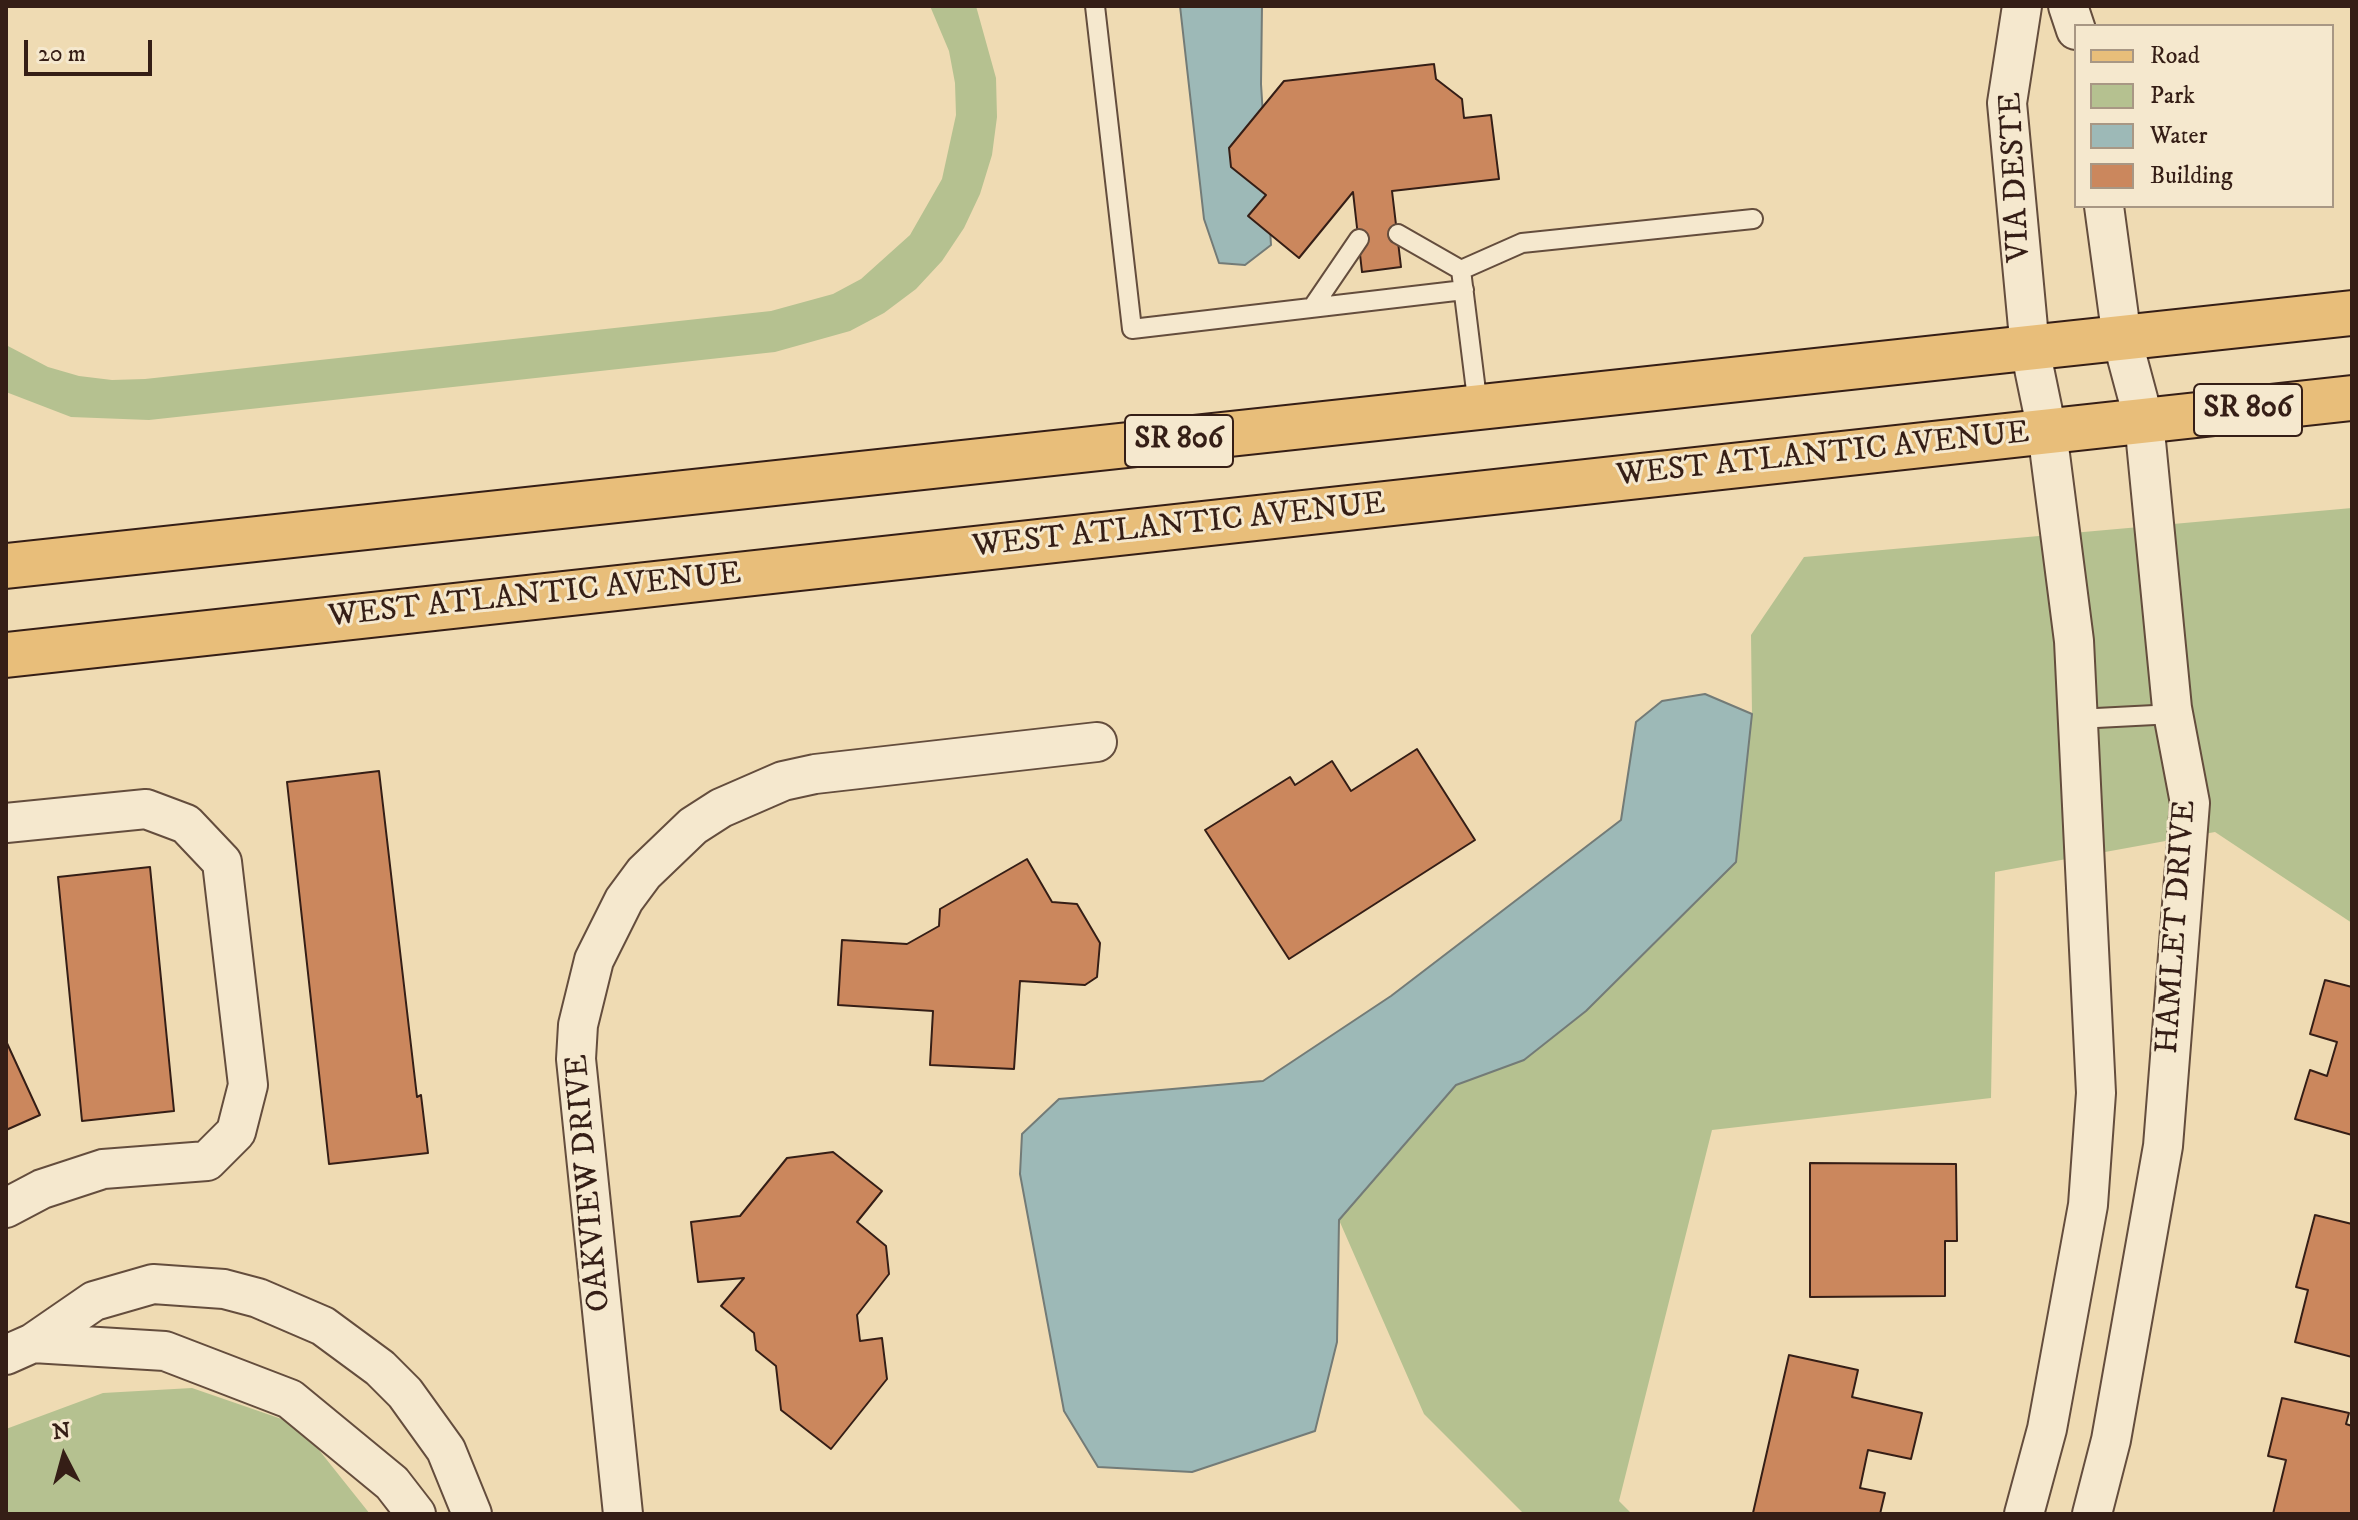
<!DOCTYPE html>
<html>
<head>
<meta charset="utf-8">
<style>
	body { margin:0 }
	#map { position:relative; width:2358px; height:1520px; overflow:hidden; background:#efdbb3; font-family:"IM FELL DW Pica",serif }
	canvas { display:block }
	.frame { position:absolute; inset:0; border:8px solid #351e16; pointer-events:none }
	.legend { position:absolute; left:2074px; top:24px; width:260px; height:184px; box-sizing:border-box; background:#f5e8ce; border:2px solid #a89784; margin:0; padding:10px 14px; list-style:none; font-size:24px; color:#351e16 }
	.legend li { display:flex; align-items:center; gap:16px; height:40px }
	.legend b { width:40px; border:2px solid #a89784 }
	.north { position:absolute; left:24px; top:1416px; width:80px; height:80px; -webkit-text-stroke:6px #f5e8ce; paint-order:stroke; rotate:354deg; font-size:22px; font-weight:700; line-height:32px; text-align:center; color:#351e16 }
	.north::after { content:''; display:block; margin:auto; width:28px; height:36px; background:#351e16; clip-path:polygon(50% 0,100% 100%,50% 72%,0 100%) }
	.scale { position:absolute; left:24px; top:40px; width:128px; height:36px; box-sizing:border-box; border:4px solid #351e16; border-top:0; padding-left:10px; font-size:24px; line-height:28px; white-space:nowrap; color:#351e16; -webkit-text-stroke:6px #f5e8ce; paint-order:stroke }
</style>
</head>
<body>
<div id="map">
<canvas width="2358" height="1520"></canvas>
<div class="frame"></div>
<ul class="legend">
<li><b style="height:10px;background:#e8be7a"></b>Road</li>
<li><b style="height:22px;background:#b5c190"></b>Park</li>
<li><b style="height:22px;background:#9db9b7"></b>Water</li>
<li><b style="height:22px;background:#cb875d"></b>Building</li>
</ul>
<div class="north">N</div>
<div class="scale">20 m</div>
</div>
<script>
const c = document.querySelector('canvas').getContext('2d');
c.lineJoin = 'round';
function fillPath(path, color) {
  c.fillStyle = color;
  c.fill(path, 'evenodd');
}
function poly(rows) {
  const path = new Path2D();
  for (const r of rows) {
    path.moveTo(r[0], r[1]);
    for (let i = 2; i < r.length; i += 2) path.lineTo(r[i], r[i + 1]);
  }
  return path;
}
function strokePath(path, color, width, dash) {
  c.strokeStyle = color;
  c.lineWidth = width;
  c.lineCap = dash ? 'butt' : 'round';
  c.setLineDash(dash || []);
  c.stroke(path);
}
function write(font, color, halo, rows, align = 'center') {
  c.font = font + ' "IM FELL DW Pica",serif';
  c.lineWidth = 6;
  c.setLineDash([]);
  c.textBaseline = 'middle';
  c.strokeStyle = halo;
  c.fillStyle = color;
  for (const [text, x, y, turn = 0] of rows) {
    c.save();
    c.translate(x, y);
    c.rotate((+turn || 0) * Math.PI / 180);
    c.textAlign = isNaN(turn) ? turn : align;
    if (halo) c.strokeText(text, 0, 0);
    c.fillText(text, 0, 0);
    c.restore();
  }
}
const green = poly([
	[930,6,976,6,996,78,997,117,992,155,980,194,964,228,942,261,916,289,884,313,850,331,775,352,149,420,71,417,6,392,6,345,48,367,79,376,112,380,145,379,771,311,833,294,861,279,910,235,942,179,956,115,955,83,949,51],
	[2352,508,2352,923,2215,832,1995,872,1991,1098,1712,1130,1619,1501,1632,1514,1524,1514,1424,1414,1339,1220,1456,1085,1524,1060,1586,1011,1736,862,1752,714,1751,635,1804,557],
	[192,1388,299,1425,370,1514,6,1514,6,1429,103,1393]
]);
const water = poly([
	[1180,6,1262,6,1261,84,1271,245,1245,265,1219,263,1204,219,1180,6],
	[1705,694,1752,714,1736,862,1586,1011,1524,1060,1456,1085,1339,1220,1337,1342,1315,1431,1192,1472,1098,1467,1064,1411,1020,1174,1022,1134,1059,1099,1263,1081,1391,996,1621,820,1636,722,1662,701,1705,694]
]);
const building = poly([
	[1434,64,1436,79,1462,99,1464,118,1491,115,1499,179,1392,191,1401,267,1362,272,1353,192,1299,258,1248,216,1266,195,1231,167,1229,148,1284,81,1434,64],
	[1417,749,1475,840,1289,959,1205,830,1290,777,1295,785,1332,761,1351,791,1417,749],
	[379,771,417,1097,421,1095,428,1153,329,1164,287,782,379,771],
	[1027,859,1052,902,1077,904,1100,943,1097,977,1085,985,1020,981,1014,1069,930,1065,933,1011,838,1005,842,940,907,944,939,926,940,909,1027,859],
	[150,867,174,1111,82,1121,58,877,150,867],
	[2325,980,2352,987,2352,1135,2295,1119,2310,1070,2327,1076,2337,1042,2310,1034,2325,980],
	[6,1041,40,1115,6,1130,6,1041],
	[833,1152,882,1191,857,1222,886,1246,889,1274,857,1315,860,1341,882,1338,887,1379,831,1449,781,1410,776,1366,756,1350,754,1333,721,1306,744,1278,698,1282,691,1222,740,1216,787,1158,833,1152],
	[1810,1163,1956,1164,1957,1241,1945,1241,1945,1296,1810,1297,1810,1163],
	[2315,1215,2352,1224,2352,1357,2295,1342,2308,1290,2296,1287,2315,1215],
	[1789,1355,1858,1370,1852,1397,1922,1413,1911,1459,1868,1450,1860,1488,1885,1493,1880,1514,1753,1513,1789,1355],
	[2282,1398,2349,1413,2346,1424,2352,1426,2352,1514,2273,1514,2286,1460,2268,1456,2282,1398]
]);
const lane = poly([
	[1095,6,1132,329,1464,290],
	[1398,234,1461,270],
	[1312,308,1359,239],
	[1478,407,1461,270,1522,243,1753,219],
	[2077,719,2174,714]
]);
const street = poly([
	[2022,6,2007,103,2030,349,2047,431,2074,641,2096,1093,2088,1205,2047,1429,2024,1514],
	[2068,6,2076,30],
	[6,823,146,809,186,824,222,862,248,1085,236,1132,207,1161,103,1169,42,1189,6,1208],
	[33,1343,165,1351,290,1399,392,1483,416,1514],
	[6,1355,33,1343,94,1301,153,1284,224,1289,258,1298,323,1326,380,1368,405,1393,446,1450,472,1514],
	[623,1514,576,1059,578,1025,594,960,624,900,644,873,693,826,721,808,783,781,815,774,1097,742],
	[2092,1514,2111,1440,2163,1146,2190,803,2172,708,2144,421,2122,339,2104,206]
]);
const primary = poly([
	[6,566,2352,313],
	[6,655,2352,398]
]);
const shields = [
	[2248,410,108],
	[1179,441,108]
];
const shieldNames = [
	["SR 806",2248,410],
	["SR 806",1179,441]
];
const streetNames = [
	["VIA DESTE",2017,177,-93],
	["WEST ATLANTIC AVENUE",1823,456,-6],
	["WEST ATLANTIC AVENUE",1179,527,-6],
	["WEST ATLANTIC AVENUE",535,597,-6],
	["HAMLET DRIVE",2178,927,-86],
	["OAKVIEW DRIVE",590,1183,-95]
];
fillPath(green, '#b5c190');
fillPath(water, '#9db9b7');
strokePath(water, '#737b77', 2);
fillPath(building, '#cb875d');
strokePath(building, '#351e16', 2);
strokePath(lane, '#644d3d', 22);
strokePath(street, '#644d3d', 42);
strokePath(primary, '#351e16', 48);
strokePath(lane, '#f5e8ce', 18);
strokePath(street, '#f5e8ce', 38);
strokePath(primary, '#e8be7a', 44);
for (const [x, y, w] of shields) {
  const box = new Path2D();
  box.roundRect(x - w / 2, y - 26, w, 52, 6);
  c.fillStyle = '#f5e8ce';
  c.fill(box);
  strokePath(box, '#351e16', 2);
}
write('bold 30px', '#351e16', null, shieldNames);
write('32px', '#351e16', '#f5e8ce', streetNames);
</script>
</body>
</html>
